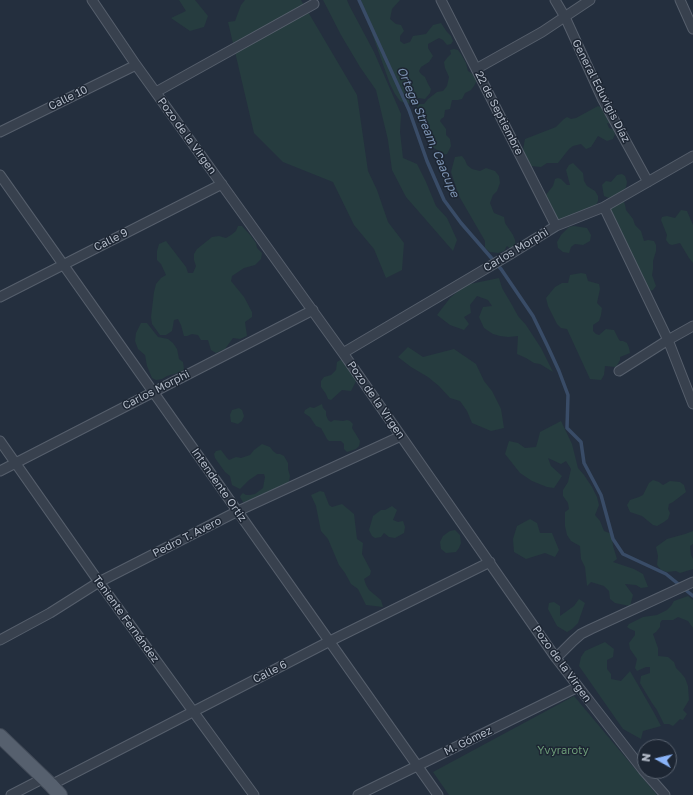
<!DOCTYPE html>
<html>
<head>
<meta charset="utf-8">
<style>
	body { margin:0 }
	#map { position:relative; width:693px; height:795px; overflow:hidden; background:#242f3e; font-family:"Golos Text",sans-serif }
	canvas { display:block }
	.north { position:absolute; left:637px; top:739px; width:40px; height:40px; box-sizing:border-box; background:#1d2633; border:1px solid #59626f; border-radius:50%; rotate:278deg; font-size:11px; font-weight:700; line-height:16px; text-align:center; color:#b4bcc9 }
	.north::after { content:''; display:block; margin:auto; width:14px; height:18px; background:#8ab4f8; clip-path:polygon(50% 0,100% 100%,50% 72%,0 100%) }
</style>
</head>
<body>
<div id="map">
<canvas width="693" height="795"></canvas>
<div class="north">N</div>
</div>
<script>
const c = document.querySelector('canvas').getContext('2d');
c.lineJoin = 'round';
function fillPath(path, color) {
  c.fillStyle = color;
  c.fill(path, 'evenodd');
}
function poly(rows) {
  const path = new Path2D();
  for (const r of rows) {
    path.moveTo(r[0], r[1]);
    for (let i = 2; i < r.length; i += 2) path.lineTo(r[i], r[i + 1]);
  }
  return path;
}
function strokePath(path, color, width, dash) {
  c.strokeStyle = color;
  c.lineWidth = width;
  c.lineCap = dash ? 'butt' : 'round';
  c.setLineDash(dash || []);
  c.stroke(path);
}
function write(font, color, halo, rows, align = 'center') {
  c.font = font + ' "Golos Text",sans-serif';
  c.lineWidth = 3;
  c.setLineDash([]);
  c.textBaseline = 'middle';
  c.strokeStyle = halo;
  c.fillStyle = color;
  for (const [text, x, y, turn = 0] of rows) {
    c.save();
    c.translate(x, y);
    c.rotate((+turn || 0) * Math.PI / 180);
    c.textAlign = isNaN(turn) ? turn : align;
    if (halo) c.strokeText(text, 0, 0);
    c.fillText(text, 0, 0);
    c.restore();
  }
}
const green = poly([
	[179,0,195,0,208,16,204,27,190,31,171,18,186,11],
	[245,0,301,0,357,95,368,171,377,190,388,222,404,243,402,270,386,278,374,249,354,225,333,182,283,162,254,133,228,22,235,21,241,5],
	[323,0,347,0,349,5,374,52,401,114,400,132,403,158,417,164,426,182,436,206,447,218,457,240,453,251,406,197,392,170,388,140,376,90,360,67,341,35],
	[361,0,400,0,392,9,390,19,396,24,401,25,404,31,400,36,400,41,404,44,410,42,413,36,426,34,433,25,441,23,447,32,451,36,453,41,451,44,447,45,443,40,439,38,428,44,428,48,433,56,429,62,421,67,419,71,421,74,425,77,428,84,431,89,430,93,425,99,419,98,413,102,408,104,400,101,395,94,390,84,364,11],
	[454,49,458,50,461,54,466,63,468,71,473,74,477,80,474,86,471,90,465,93,462,99,458,100,452,100,450,109,445,110,444,117,441,119,440,121,446,129,446,135,450,139,451,146,447,154,442,155,439,151,432,147,424,132,420,121,415,114,416,109,419,104,424,104,428,99,437,92,443,91,447,86,449,77,445,68,444,62,447,58,451,54,450,50],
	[598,106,607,110,612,124,607,123,609,128,614,130,615,134,613,139,607,141,598,136,591,147,586,149,581,144,573,146,569,149,558,163,547,163,541,167,530,166,523,150,525,139,556,127,564,119,567,117,571,119,576,118],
	[462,156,465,160,467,165,472,169,480,171,486,168,495,171,499,176,500,183,497,191,493,195,490,203,494,213,504,217,505,223,513,235,515,240,516,247,512,250,507,246,504,251,498,253,490,252,485,248,485,241,459,196,451,172,455,157],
	[573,163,583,173,584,181,587,186,595,191,598,196,598,201,595,207,584,212,579,211,568,217,561,219,556,219,545,196,553,186,555,179,558,178,561,179,567,185,570,185,566,170,569,165],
	[622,174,625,176,627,182,626,187,621,194,609,198,604,196,602,185,606,181,611,182,617,175],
	[623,199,625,205,626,210,633,219,635,225,641,231,644,241,648,240,654,241,656,245,656,251,653,261,653,269,652,275,656,286,653,290,649,291,638,271,637,263,634,261,613,222,611,210,609,207],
	[681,210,687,211,693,225,693,263,689,258,680,243,672,245,669,244,666,240,667,235,661,220,662,217,667,216,675,218],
	[238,226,242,226,251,236,256,243,257,248,262,253,261,259,255,265,244,268,232,276,231,281,244,297,252,312,252,317,245,322,247,336,240,339,233,338,225,349,216,353,211,350,208,340,201,340,198,335,192,334,187,336,184,336,181,325,178,319,174,320,172,331,166,335,160,335,152,324,151,317,154,292,156,284,161,278,166,275,161,264,157,260,157,251,159,244,166,241,186,267,188,273,193,273,196,266,194,260,194,254,197,249,212,237,219,236,226,238,231,235,236,231],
	[574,226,587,228,591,235,590,241,583,245,575,244,571,247,569,253,563,252,558,248,557,242,561,235,569,227],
	[581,273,586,274,588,281,599,284,600,289,597,303,602,308,601,315,599,321,593,325,593,331,596,334,599,335,606,329,614,330,618,338,620,341,623,341,627,343,629,348,630,353,620,357,620,360,616,367,605,366,604,375,601,380,590,379,567,329,561,328,557,324,548,306,546,298,555,287,562,283,568,283,570,275],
	[499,278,502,288,512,305,518,316,526,325,541,348,553,372,540,364,534,363,526,358,517,354,518,336,508,337,500,336,493,334,484,328,479,317,483,307,492,306,488,300,477,296,470,305,471,313,464,317,469,324,464,330,450,325,437,315,450,298,465,285],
	[141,323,147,323,158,337,168,339,173,343,177,349,179,359,183,362,184,369,181,372,167,376,162,379,156,380,152,378,147,366,145,355,138,349,135,341,136,333],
	[408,347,423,357,454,349,476,364,484,381,492,391,501,409,504,428,491,431,472,423,467,411,460,401,450,398,439,386,428,377,411,367,398,357],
	[342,359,356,371,356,381,351,391,342,390,331,400,328,399,326,394,321,387,321,381,324,377,331,375,336,370,337,362],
	[322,404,323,408,326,411,326,415,328,420,331,422,334,420,343,421,347,420,350,421,353,424,352,428,360,441,359,446,356,449,347,452,344,449,344,444,341,441,329,441,327,439,321,428,316,426,310,417,304,413,305,410,310,407,314,408],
	[239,408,242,410,244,416,242,421,238,424,231,422,230,415,232,410],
	[561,421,572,444,578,468,584,475,592,487,597,497,599,505,595,515,600,521,604,531,612,534,613,546,617,559,613,562,634,569,643,574,648,587,641,588,636,585,625,584,633,595,630,606,615,603,610,599,609,591,604,586,591,582,587,586,585,567,581,559,580,546,571,541,567,535,565,526,565,512,569,509,568,503,563,496,563,490,568,482,571,469,566,461,561,464,548,458,551,466,562,476,554,488,547,487,532,481,520,473,505,454,509,441,518,443,525,448,536,447,538,440,540,432],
	[262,444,270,447,273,451,277,454,280,454,284,456,288,463,288,469,290,476,289,481,284,487,254,500,250,500,245,503,243,502,240,497,241,495,243,493,246,495,250,495,255,494,263,488,265,477,264,474,258,474,249,480,240,489,232,485,230,476,225,472,215,458,214,454,216,451,221,450,227,458,229,460,236,457,241,458,250,455,254,450],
	[653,480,659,482,663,485,670,481,680,482,684,485,686,492,673,502,669,504,668,509,670,513,668,519,664,522,657,526,653,525,642,516,630,512,627,505,630,500,639,497,643,495,649,483],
	[320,491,324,492,329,505,332,507,342,504,354,514,357,539,363,543,362,554,371,571,370,575,364,579,366,585,369,590,381,600,383,607,366,605,358,589,351,584,345,573,339,565,328,539,321,531,316,506,311,495],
	[392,506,397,510,393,520,398,522,403,521,405,527,404,533,395,538,389,537,384,533,381,537,375,538,372,536,369,530,373,516,381,510,385,510],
	[530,519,537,523,540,533,552,533,559,550,555,557,545,553,526,559,514,552,513,539,517,526],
	[455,530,460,535,461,543,459,548,456,552,446,553,441,549,440,542,443,536,447,533,450,531],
	[693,531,693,544,690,546,691,555,693,559,693,569,680,573,676,571,667,572,661,570,657,565,658,556,656,547,667,539,685,534],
	[688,596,693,600,693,628,688,621,678,617,673,620,662,620,660,623,660,627,656,632,653,634,658,648,658,656,668,657,674,662,676,668,681,673,685,678,688,686,689,700,683,710,687,714,683,720,680,719,673,726,669,724,664,724,657,710,652,703,640,683,641,676,650,673,650,667,646,667,637,671,635,668,637,659,630,649,629,643,635,635,635,631,630,629,627,627,629,624,643,617,657,615,667,610,671,606,674,601],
	[579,599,585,603,580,617,578,623,572,629,567,632,557,626,548,609,549,603,554,602,560,606,560,616,574,606],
	[605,642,614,649,613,657,607,660,607,669,611,674,611,679,621,681,630,671,653,711,661,726,643,731,641,739,623,729,579,666,581,657,585,651],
	[574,696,657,795,449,795,433,772]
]);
const stream = poly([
	[359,0,409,110,427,161,444,200,461,223,501,269,533,316,548,347,559,371,568,395,567,428,581,442,584,463,601,495,613,539,623,554,666,574,693,596]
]);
const minor = poly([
	[92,0,136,65,343,353,556,658,643,770,665,795],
	[441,0,556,226],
	[555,0,565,17,602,98,648,182],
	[680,0,693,29],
	[476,69,542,32,590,0],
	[156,92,314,4],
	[0,132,136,65],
	[0,175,438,795],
	[604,207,668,340,693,404],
	[0,297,222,184],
	[343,353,509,255,556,226,604,207,693,156],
	[619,371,668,340,693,326],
	[0,441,99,582,254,795],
	[0,471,313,310],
	[0,640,50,613,99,582,238,511,401,436],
	[556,658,573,641,581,634,591,629,693,582],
	[51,785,330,641,490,562],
	[11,795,44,778],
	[358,795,417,766,578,687]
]);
const primary = poly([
	[0,736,51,785,60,795]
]);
const streetNames = [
	["General Eduvigis Díaz",601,91,63],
	["Calle 10",68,98,-26],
	["22 de Septiembre",499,113,63],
	["Pozo de la Virgen",187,136,54],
	["Calle 9",111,240,-27],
	["Carlos Morphi",516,250,-31],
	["Carlos Morphi",156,390,-27],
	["Pozo de la Virgen",376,400,55],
	["Intendente Ortiz",219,485,55],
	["Pedro T. Avero",187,537,-27],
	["Teniente Fernández",126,619,54],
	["Pozo de la Virgen",562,664,54],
	["Calle 6",270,672,-27],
	["M. Gómez",468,741,-26]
];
const parkNames = [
	["Yvyraroty",563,751]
];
const waterNames = [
	["Ortega Stream, Caacupe",428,132,67]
];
fillPath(green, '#263c3f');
strokePath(stream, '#394c67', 3.5);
strokePath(minor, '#565f6c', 11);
strokePath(primary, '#414a57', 16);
strokePath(minor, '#38414e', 9);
strokePath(primary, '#56606e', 14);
write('11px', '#b4bcc9', '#1d2633', streetNames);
write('11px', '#6b9a76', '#1d2633', parkNames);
write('italic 12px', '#7c92b1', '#1d2633', waterNames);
</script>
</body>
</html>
